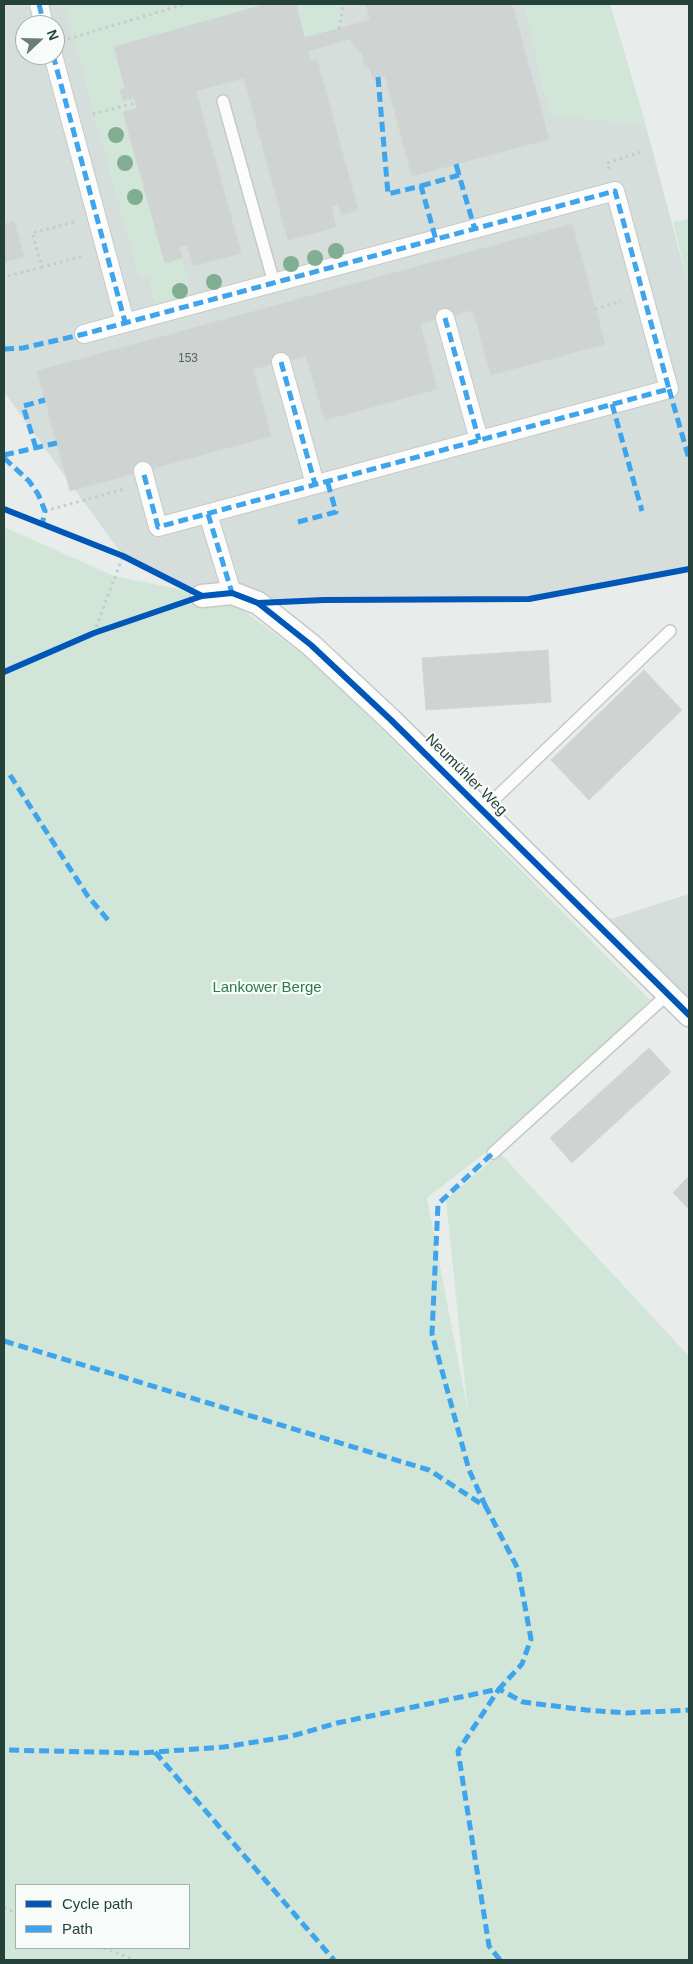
<!DOCTYPE html>
<html>
<head>
<meta charset="utf-8">
<style>
	body { margin:0 }
	#map { position:relative; width:693px; height:1964px; overflow:hidden; background:#e8edeb; font-family:Arial,sans-serif }
	canvas { display:block }
	.frame { position:absolute; inset:0; border:5px solid #24423a; pointer-events:none }
	.legend { position:absolute; left:15px; top:1884px; width:175px; height:65px; box-sizing:border-box; background:#f7fbf9; border:1px solid #a3b1ad; margin:0; padding:6px 9px; list-style:none; font-size:15px; color:#24423a }
	.legend li { display:flex; align-items:center; gap:10px; height:25px }
	.legend b { width:25px; border:1px solid #a3b1ad }
	.north { position:absolute; left:15px; top:15px; width:50px; height:50px; box-sizing:border-box; background:#f7fbf9; border:1px solid #a3b1ad; border-radius:50%; rotate:69deg; font-size:14px; font-weight:700; line-height:20px; text-align:center; color:#24423a }
	.north::after { content:''; display:block; margin:auto; width:18px; height:22px; background:#697e78; clip-path:polygon(50% 0,100% 100%,50% 72%,0 100%) }
</style>
</head>
<body>
<div id="map">
<canvas width="693" height="1964"></canvas>
<div class="frame"></div>
<ul class="legend">
<li><b style="height:6px;background:#0057b8"></b>Cycle path</li>
<li><b style="height:6px;background:#3ea4ec"></b>Path</li>
</ul>
<div class="north">N</div>
</div>
<script>
const c = document.querySelector('canvas').getContext('2d');
c.lineJoin = 'round';
function fillPath(path, color) {
  c.fillStyle = color;
  c.fill(path, 'evenodd');
}
function poly(rows) {
  const path = new Path2D();
  for (const r of rows) {
    path.moveTo(r[0], r[1]);
    for (let i = 2; i < r.length; i += 2) path.lineTo(r[i], r[i + 1]);
  }
  return path;
}
function strokePath(path, color, width, dash) {
  c.strokeStyle = color;
  c.lineWidth = width;
  c.lineCap = dash ? 'butt' : 'round';
  c.setLineDash(dash || []);
  c.stroke(path);
}
function write(font, color, halo, rows, align = 'center') {
  c.font = font + ' Arial,sans-serif';
  c.lineWidth = 4.5;
  c.setLineDash([]);
  c.textBaseline = 'middle';
  c.strokeStyle = halo;
  c.fillStyle = color;
  for (const [text, x, y, turn = 0] of rows) {
    c.save();
    c.translate(x, y);
    c.rotate((+turn || 0) * Math.PI / 180);
    c.textAlign = isNaN(turn) ? turn : align;
    if (halo) c.strokeText(text, 0, 0);
    c.fillText(text, 0, 0);
    c.restore();
  }
}
const built = poly([
	[4,4,610,4,646,126,689,288,689,569,529,599,324,600,258,603,202,596,123,556,4,392],
	[25,25,55,25,55,55,25,55],
	[689,894,689,1015,598,923]
]);
const green = poly([
	[64,4,267,4,114,47,125,88,120,90,123,101,134,98,137,108,123,112,165,262,182,258,194,304,158,313,148,276,139,278],
	[296,4,343,4,339,29,304,38],
	[524,4,610,4,646,126,549,115],
	[689,219,689,288,673,222],
	[4,527,114,576,228,599,321,668,650,1000,546,1105,427,1198,468,1412,446,1200,500,1153,689,1356,689,1960,4,1960],
	[16,1885,189,1885,189,1948,16,1948]
]);
const building = poly([
	[267,4,296,4,310,60,317,59,358,210,342,215,338,204,331,206,336,227,288,240,244,78,196,91,241,253,193,266,187,245,179,247,182,258,165,263,123,112,137,108,134,98,123,101,120,90,125,88,114,47,267,4],
	[366,4,512,4,549,139,412,176,385,76,373,79,370,69,365,66,362,54,349,39,308,51,304,38,370,20,366,4],
	[14,221,24,257,4,262,4,224,14,221],
	[572,224,605,344,491,375,473,310,420,324,437,389,325,420,306,356,253,369,271,436,70,491,37,371,572,224],
	[548,650,551,702,426,710,422,658,548,650],
	[644,670,682,710,589,800,551,760,644,670],
	[649,1048,671,1072,572,1163,550,1138,649,1048],
	[689,1176,689,1209,673,1193,689,1176]
]);
const path = poly([
	[339,29,343,4],
	[68,39,185,4],
	[93,114,135,103],
	[609,169,607,163,644,151],
	[74,222,32,233,42,267,83,256],
	[8,276,42,267],
	[595,309,621,301],
	[45,511,124,489],
	[94,633,123,556],
	[4,1908,16,1913],
	[104,1948,135,1960]
]);
const service = poly([
	[223,101,274,283],
	[483,810,670,631],
	[493,1153,668,994]
]);
const pedestrian = poly([
	[39,4,44,25],
	[53,55,125,322],
	[445,318,479,440],
	[84,334,615,191,669,389,158,527,143,471],
	[281,362,315,484],
	[208,514,232,593]
]);
const minor = poly([
	[202,596,232,593,258,603,311,645,391,720,689,1015]
]);
const quiet = poly([
	[39,4,44,25],
	[53,55,125,322],
	[378,77,388,194,421,186,436,240],
	[456,164,459,175],
	[421,186,459,175,475,230],
	[445,318,479,440],
	[4,349,23,348,84,334,615,191,669,389,158,527,143,471],
	[281,362,315,484],
	[669,389,689,459],
	[612,404,642,511],
	[36,448,23,406,45,400],
	[4,455,57,443],
	[4,458,29,481,38,494,45,511,42,525],
	[208,514,232,593],
	[298,522,336,512,327,480],
	[10,775,87,895,108,920],
	[4,1341,429,1470,486,1507,518,1569,531,1639,522,1664,499,1689,337,1723,292,1736,224,1747,141,1753,4,1750],
	[486,1507,469,1470,432,1334,438,1204,493,1153],
	[155,1752,334,1960],
	[500,1960,489,1946,458,1751,499,1689,523,1702,586,1710,627,1713,689,1710]
]);
const cycleway = poly([
	[4,509,123,556,202,596],
	[258,603,324,600,529,599,689,569],
	[4,672,94,633,202,596,232,593,258,603,311,645,391,720,689,1015]
]);
const trees = [
	[116,135],
	[125,163],
	[135,197],
	[336,251],
	[315,258],
	[291,264],
	[214,282],
	[180,291]
];
const numberNames = [
	["153",188,359]
];
const streetNames = [
	["Neumühler Weg",466,775,45]
];
const parkNames = [
	["Lankower Berge",267,988]
];
fillPath(built, '#d6dedb');
fillPath(green, '#d1e6d8');
fillPath(building, '#cfd4d2');
strokePath(building, '#d1d6d4', 1);
strokePath(service, '#c5cac8', 14);
strokePath(pedestrian, '#c5cac8', 20);
strokePath(minor, '#c5cac8', 25);
strokePath(path, '#c3ccca', 3, [2.5, 4]);
strokePath(service, '#fcfcfc', 11);
strokePath(pedestrian, '#fcfcfc', 18);
strokePath(minor, '#fcfcfc', 22);
strokePath(quiet, '#3ea4ec', 5, [10, 5]);
strokePath(cycleway, '#0057b8', 6);
c.fillStyle = '#81ae93';
for (const [x, y] of trees) {
  c.beginPath();
  c.arc(x, y, 8, 0, 2 * Math.PI);
  c.fill();
}
write('12px', '#506761', null, numberNames);
write('15px', '#24423a', '#f7fbf9', streetNames);
write('15px', '#2d7a4b', '#f7fbf9', parkNames);
</script>
</body>
</html>
